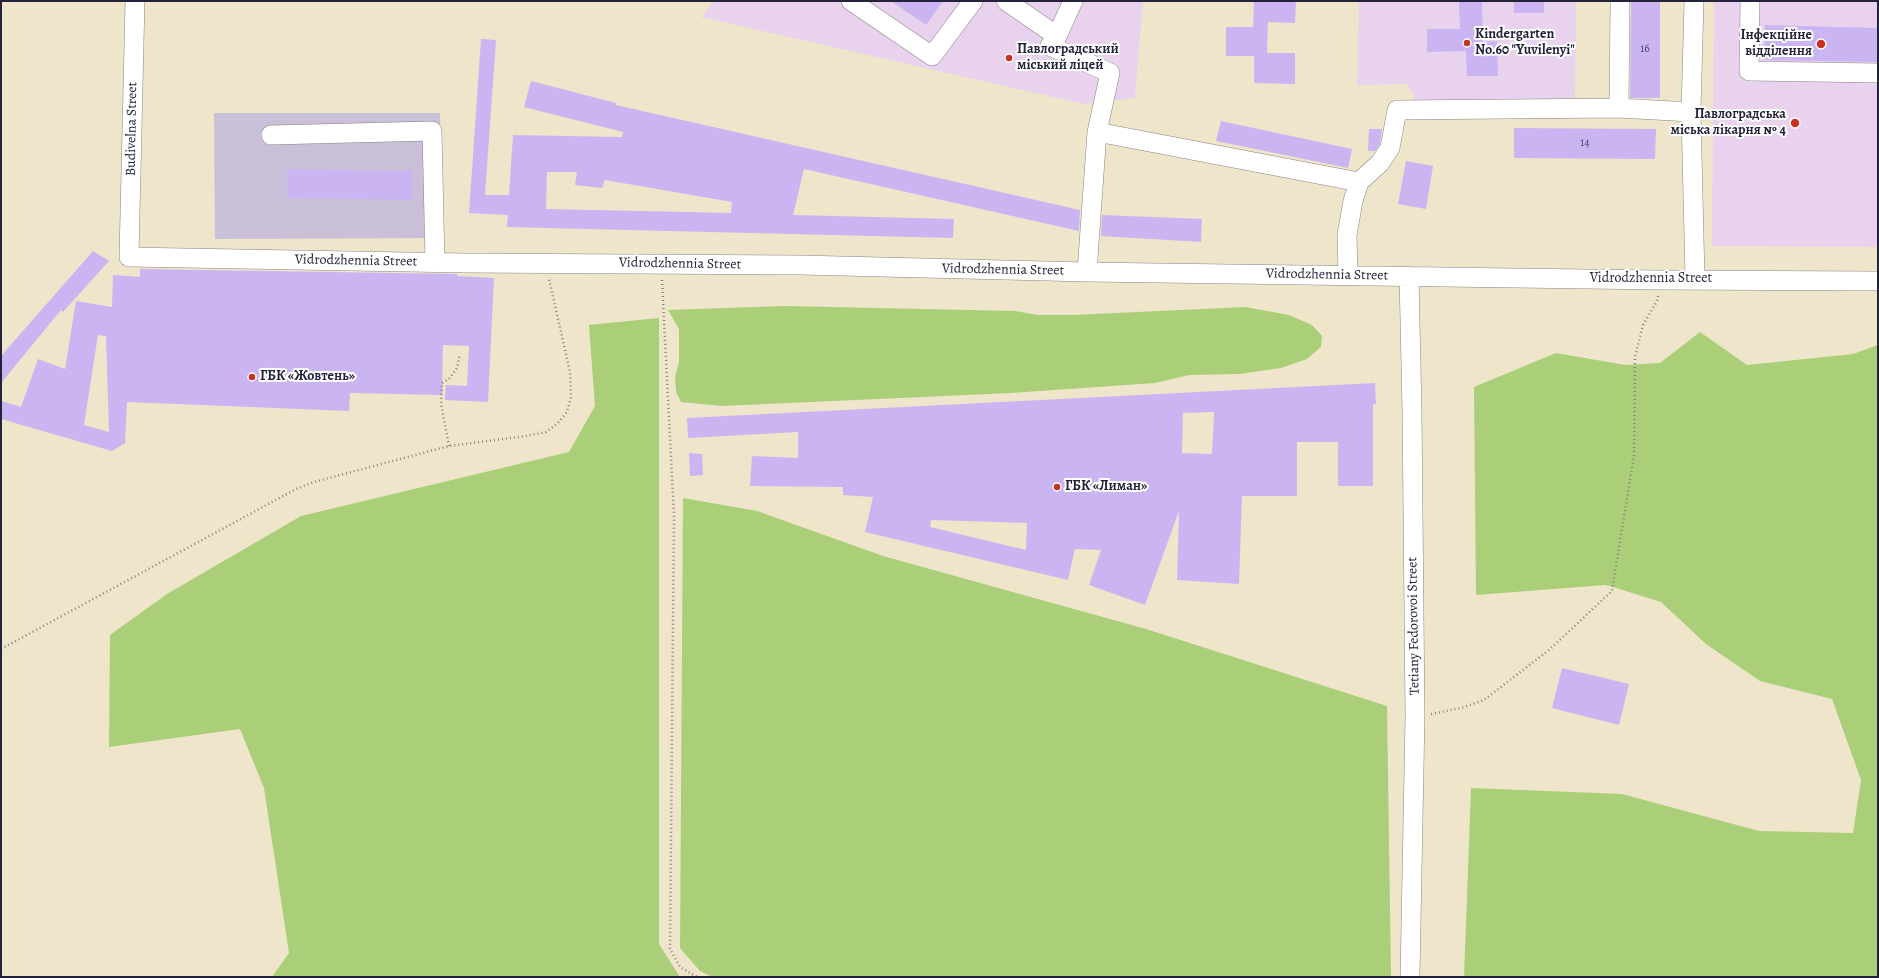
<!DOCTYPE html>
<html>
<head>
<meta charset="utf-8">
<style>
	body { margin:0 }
	#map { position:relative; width:1879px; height:978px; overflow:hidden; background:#efe5ca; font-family:Alegreya,serif }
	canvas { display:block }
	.frame { position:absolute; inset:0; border:2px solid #22223b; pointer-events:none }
</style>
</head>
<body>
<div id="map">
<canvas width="1879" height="978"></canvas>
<div class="frame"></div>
</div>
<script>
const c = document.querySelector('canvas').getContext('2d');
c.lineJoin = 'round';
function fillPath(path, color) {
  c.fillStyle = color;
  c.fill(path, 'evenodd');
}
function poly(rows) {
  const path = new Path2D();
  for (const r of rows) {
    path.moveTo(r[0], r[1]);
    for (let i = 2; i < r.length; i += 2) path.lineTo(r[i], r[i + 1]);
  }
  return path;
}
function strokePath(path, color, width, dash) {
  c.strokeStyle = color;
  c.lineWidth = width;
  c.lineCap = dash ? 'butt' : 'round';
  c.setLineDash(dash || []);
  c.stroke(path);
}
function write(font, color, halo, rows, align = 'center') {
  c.font = font + ' Alegreya,serif';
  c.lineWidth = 4;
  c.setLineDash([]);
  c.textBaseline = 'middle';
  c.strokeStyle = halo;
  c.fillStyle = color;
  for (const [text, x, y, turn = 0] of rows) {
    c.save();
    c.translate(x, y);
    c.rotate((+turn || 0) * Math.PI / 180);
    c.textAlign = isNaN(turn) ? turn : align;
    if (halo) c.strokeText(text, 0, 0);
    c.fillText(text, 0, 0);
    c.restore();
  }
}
const built = poly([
	[714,1,1143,1,1135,98,1084,104,701,17],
	[1359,1,1576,1,1575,102,1417,104,1408,84,1357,85],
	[1714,1,1878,1,1878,247,1712,246]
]);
const industrial = poly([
	[214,113,440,113,441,238,215,239]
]);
const green = poly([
	[785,306,1015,311,1038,315,1073,315,1245,307,1289,315,1312,325,1322,336,1321,347,1307,359,1281,368,1239,374,1189,375,1155,383,1011,393,722,406,681,402,676,392,675,377,679,362,679,329,668,310],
	[659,318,659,944,680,977,272,977,289,953,264,788,240,729,109,747,110,635,167,594,301,516,569,452,595,406,589,325],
	[1700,332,1747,365,1853,354,1878,345,1878,977,1464,977,1471,788,1622,794,1759,831,1853,833,1861,780,1832,699,1760,681,1706,644,1661,602,1613,587,1605,585,1476,595,1474,387,1556,353,1625,365,1660,363],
	[683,498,757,511,883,556,1146,629,1387,706,1391,977,712,977,700,971,680,948]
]);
const building = poly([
	[891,1,943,1,926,25],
	[1254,1,1296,1,1295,23,1268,22,1267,53,1295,53,1295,84,1254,83,1254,56,1226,56,1226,27,1253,27],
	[1459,1,1482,1,1483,42,1497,41,1498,76,1467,76,1466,51,1427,52,1427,29,1460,29],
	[1514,1,1544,1,1544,13,1514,13],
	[1631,1,1660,1,1660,98,1630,98],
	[1765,25,1878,28,1878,62,1764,60],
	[481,39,496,40,485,195,509,195,513,135,622,137,623,132,524,107,531,81,616,103,616,105,1080,210,1079,231,804,169,793,215,954,219,953,238,507,227,508,215,469,213],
	[547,172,577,172,575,185,602,188,605,180,732,202,731,213,546,209],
	[1221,121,1352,149,1348,168,1216,141],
	[1514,128,1656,129,1655,159,1514,158],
	[1369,129,1382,129,1380,144,1375,151,1368,151],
	[1406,161,1433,166,1426,209,1398,204],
	[287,169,413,171,412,200,287,198],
	[1102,215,1202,219,1201,242,1101,236],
	[93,251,109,261,63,312,61,310,1,383,1,356],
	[140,269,457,274,457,276,494,278,488,402,445,400,446,385,467,386,469,346,443,345,442,395,350,393,349,411,127,402,125,443,112,451,1,419,1,401,21,407,38,359,65,369,76,301,112,307,113,275,140,277],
	[98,335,106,336,109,432,84,425],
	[1375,383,1376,404,1373,404,1373,486,1338,486,1338,442,1297,442,1297,496,1242,496,1239,584,1177,580,1179,511,1145,605,1089,585,1101,550,1075,549,1068,580,865,532,873,497,843,495,843,487,750,486,752,456,798,458,798,432,688,438,687,418],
	[1214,412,1212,454,1182,453,1183,413],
	[931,520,1027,523,1026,550,930,527],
	[689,453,702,454,703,475,690,476],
	[1562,668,1629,684,1619,725,1552,708]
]);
const path = poly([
	[662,280,674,516,670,949,680,967,697,977],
	[449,446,441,404,442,383,449,379,457,368,460,354],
	[1,649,296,489,314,482,449,446,526,436,546,432,557,424,567,412,571,397,570,372,549,279],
	[1431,714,1461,708,1484,700,1549,650,1612,591,1634,455,1635,357,1643,325,1657,301,1658,296]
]);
const minor = poly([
	[135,1,129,257,464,263,800,265,1087,272,1659,280,1878,281],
	[851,1,932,56,973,1],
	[1006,1,1057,36],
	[1073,1,1057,36,1050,46,1110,73,1097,132,1087,272],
	[1694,1,1691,112,1695,279],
	[1750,1,1749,71,1878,73],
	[1619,108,1620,1],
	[1097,132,1359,182,1353,201,1347,235,1348,275],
	[271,135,432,131,435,263],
	[1359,182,1380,163,1390,148,1397,110,1619,108,1691,112],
	[1409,276,1412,410,1415,716,1410,977]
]);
const markers = [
	[1467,43,4,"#c8321e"],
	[1821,44,5,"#c8321e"],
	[1009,58,4,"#c8321e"],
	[1795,123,5,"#c8321e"],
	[252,377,4,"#c8321e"],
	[1057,487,4,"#c8321e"]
];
const numberNames = [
	["16",1645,49],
	["14",1585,143]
];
const poiNames = [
	["Kindergarten",1475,35],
	["No.60 \"Yuvilenyi\"",1475,51],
	["Інфекційне",1812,36,"right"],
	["відділення",1812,52,"right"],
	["Павлоградський",1017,50],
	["міський ліцей",1017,66],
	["Павлоградська",1786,115,"right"],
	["міська лікарня № 4",1786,131,"right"],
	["ГБК «Жовтень»",260,377],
	["ГБК «Лиман»",1065,487]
];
const streetNames = [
	["Budivelna Street",132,129,-89],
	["Vidrodzhennia Street",356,261,1],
	["Vidrodzhennia Street",680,264,1],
	["Vidrodzhennia Street",1003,270,1],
	["Vidrodzhennia Street",1327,275,1],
	["Vidrodzhennia Street",1651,279],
	["Tetiany Fedorovoi Street",1414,626,-91]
];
fillPath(built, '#e8d2ee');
fillPath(industrial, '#c9bfd7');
fillPath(green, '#aacf78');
fillPath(building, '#cab5f2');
strokePath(minor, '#888482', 20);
strokePath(path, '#888482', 2.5, [1, 3]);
strokePath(minor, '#fff', 19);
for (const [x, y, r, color] of markers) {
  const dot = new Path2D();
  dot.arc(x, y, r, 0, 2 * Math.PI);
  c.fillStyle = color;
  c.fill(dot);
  strokePath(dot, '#fff', 1.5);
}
write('12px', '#4c4769', null, numberNames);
write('bold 14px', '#22223b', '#fff', poiNames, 'left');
write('14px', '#22223b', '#fff', streetNames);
</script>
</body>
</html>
